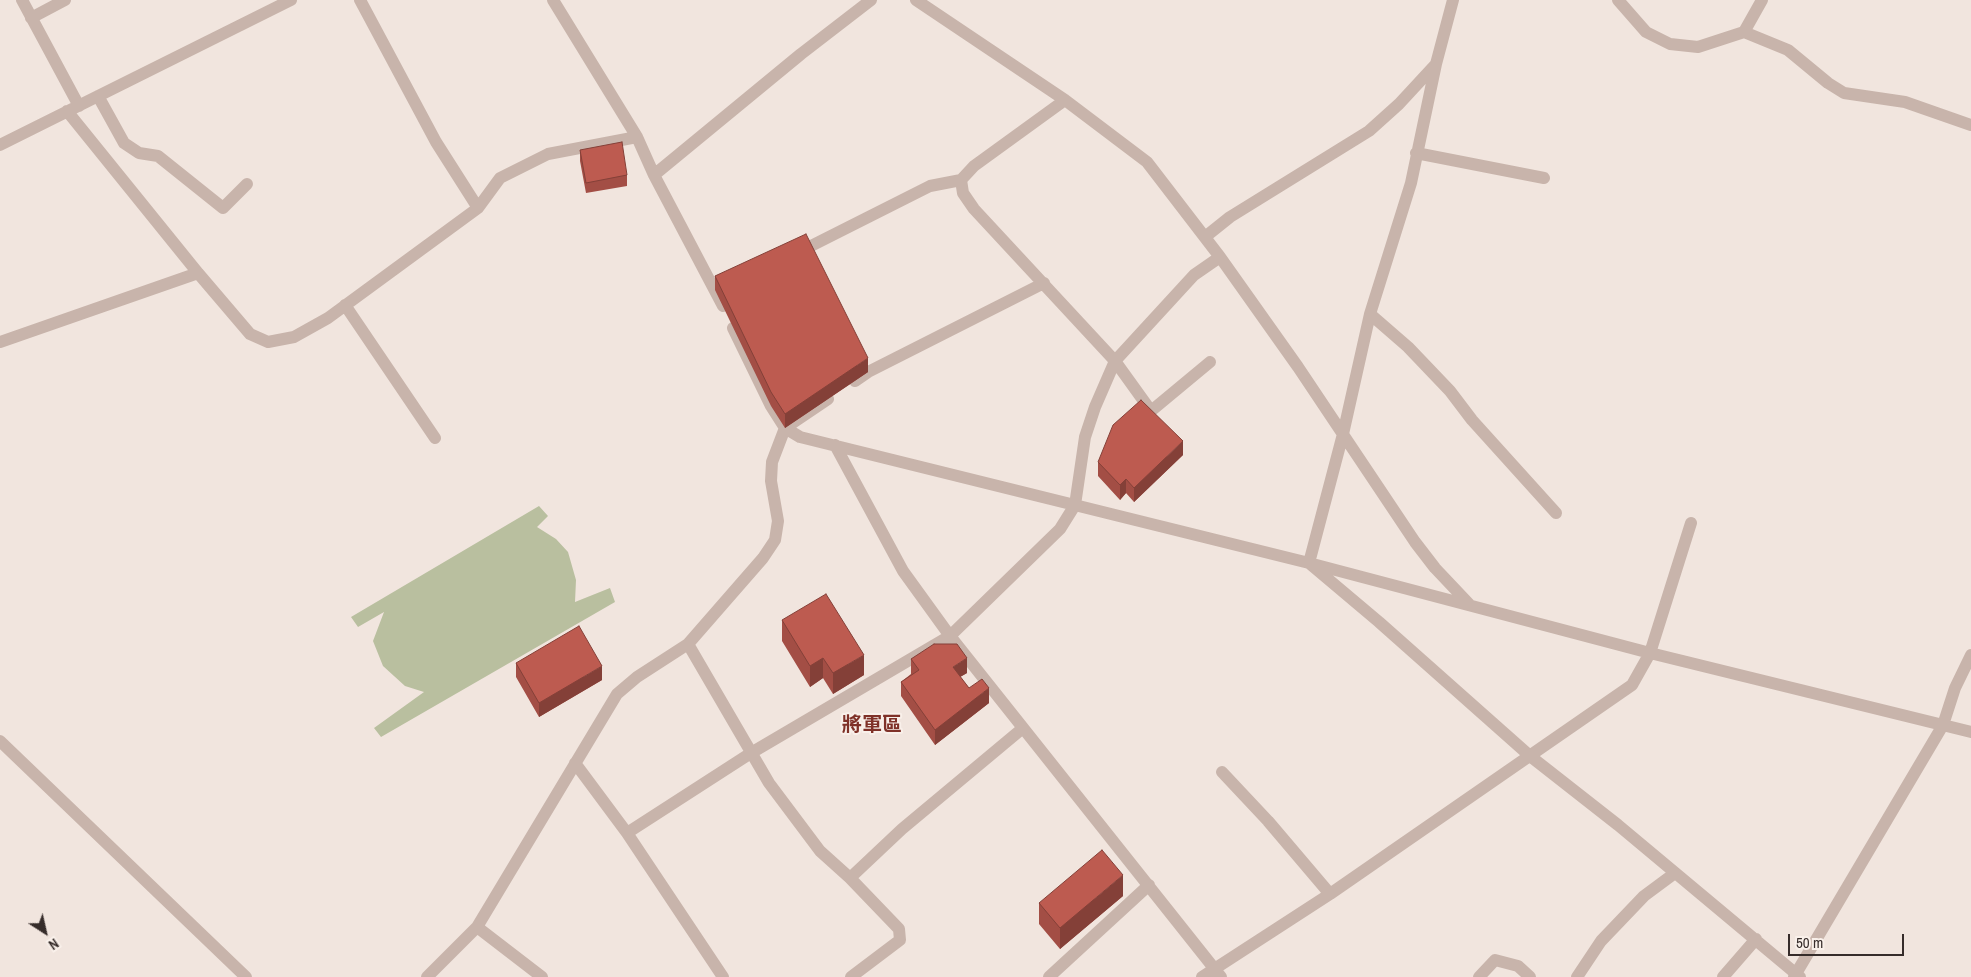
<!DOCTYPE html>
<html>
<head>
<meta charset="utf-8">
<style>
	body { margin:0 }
	#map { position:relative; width:1971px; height:977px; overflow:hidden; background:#f1e5de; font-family:"Archivo Narrow",sans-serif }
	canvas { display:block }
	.north { position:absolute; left:20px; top:907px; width:50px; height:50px; -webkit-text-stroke:4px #f9f0ea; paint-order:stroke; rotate:145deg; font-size:14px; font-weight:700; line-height:20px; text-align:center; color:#362c2a }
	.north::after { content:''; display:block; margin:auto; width:18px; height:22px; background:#362c2a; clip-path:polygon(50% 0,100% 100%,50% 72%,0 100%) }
	.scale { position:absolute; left:1788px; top:934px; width:116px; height:22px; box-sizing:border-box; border:2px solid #362c2a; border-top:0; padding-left:6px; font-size:15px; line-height:18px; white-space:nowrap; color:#362c2a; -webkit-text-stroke:4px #f9f0ea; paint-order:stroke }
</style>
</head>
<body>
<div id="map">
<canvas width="1971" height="977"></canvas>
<div class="north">N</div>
<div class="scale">50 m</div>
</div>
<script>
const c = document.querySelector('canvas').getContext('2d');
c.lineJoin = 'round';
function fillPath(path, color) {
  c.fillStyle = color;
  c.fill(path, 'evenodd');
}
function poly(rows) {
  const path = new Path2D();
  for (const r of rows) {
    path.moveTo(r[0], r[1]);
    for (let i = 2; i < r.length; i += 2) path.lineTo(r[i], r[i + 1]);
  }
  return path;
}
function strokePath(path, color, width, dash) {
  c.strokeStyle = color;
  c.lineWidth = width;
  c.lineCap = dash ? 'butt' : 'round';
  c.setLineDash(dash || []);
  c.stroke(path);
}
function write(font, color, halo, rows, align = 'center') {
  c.font = font + ' "Archivo Narrow","Noto Sans TC",sans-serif';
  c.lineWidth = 4;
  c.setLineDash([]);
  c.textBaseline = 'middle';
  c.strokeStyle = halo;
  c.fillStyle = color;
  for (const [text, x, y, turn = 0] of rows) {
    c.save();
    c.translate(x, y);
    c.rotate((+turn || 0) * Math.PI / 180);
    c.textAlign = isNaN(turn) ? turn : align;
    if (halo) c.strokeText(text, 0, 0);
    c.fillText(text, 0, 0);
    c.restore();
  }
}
const green = poly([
	[539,506,548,516,537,527,556,539,568,552,576,580,575,602,610,588,615,602,381,737,374,728,424,692,405,686,383,666,373,641,384,612,358,627,351,617]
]);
const minor = poly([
	[22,0,79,106],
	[360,0,436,142,478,208],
	[553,0,637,137,654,175,723,306],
	[916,0,1065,100,1147,162,1220,257,1298,367,1415,542,1435,568,1470,605],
	[1453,0,1436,64,1411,183,1370,314,1343,434,1309,563,1379,622,1530,756,1618,825,1800,977],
	[1618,0,1646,32,1670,44,1698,47,1744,32,1788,50,1828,83,1844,93,1905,102,1971,125],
	[31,18,65,0],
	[1744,32,1762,0],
	[98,96,124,143,139,153,158,156,223,208,247,184],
	[67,111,198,273,250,334,268,342,294,337,328,318,478,208,500,178,548,154,637,137],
	[0,145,291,0],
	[1416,153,1544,178],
	[654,175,801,54,871,0],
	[961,180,963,193,974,209,1115,361,1151,411,1210,362],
	[1205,237,1230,217,1369,131,1399,104,1436,64],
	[797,253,930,186,961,180,974,166,1065,100],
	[345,305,435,438],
	[1370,314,1408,347,1450,391,1472,420,1556,513],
	[733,328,771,406,785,428,800,437,1309,563,1650,653,1971,732],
	[0,342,198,273],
	[855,381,868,372,1044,283],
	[835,445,903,571,950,636,1221,977],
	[688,644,769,783,820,851,850,878,899,929,900,940,851,977],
	[0,741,246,977],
	[575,763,627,833,723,977],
	[1222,772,1268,821,1330,894],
	[627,833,751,753,950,636,1060,529,1075,505,1085,437,1095,407,1115,361,1194,275,1220,257],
	[850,878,902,829,1023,728],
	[477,927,542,977],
	[427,977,477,927,617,694,637,677,688,644,763,558,775,540,778,521,771,481,772,462,785,428,828,399],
	[1049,977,1149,885],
	[1202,977,1330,894,1632,685,1650,653,1691,523],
	[1479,977,1495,960,1518,966,1530,977],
	[1577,977,1601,941,1644,896,1675,873],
	[1723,977,1756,939],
	[1794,977,1943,725,1955,688,1971,655]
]);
const wall = poly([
	[580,150,627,175,627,186,586,193,580,161],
	[715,276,868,372,785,428,771,406,715,290],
	[1183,455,1134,502,1126,493,1120,500,1098,476,1098,462],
	[782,620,864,675,833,694,823,678,810,687,782,641],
	[911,659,967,673,960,677,969,688,989,703,935,745,901,696,901,682,911,674],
	[516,663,602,680,539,717,516,677],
	[1123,896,1060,949,1039,924,1039,903]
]);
const shadedWall = poly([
	[868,358,868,372,785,428,785,414],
	[1183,441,1183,455,1134,502,1134,488],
	[1126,479,1126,493,1120,500,1120,485],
	[864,655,864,675,833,694,833,673],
	[823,658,823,678,810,687,810,666],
	[967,658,967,673,953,681,953,667],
	[602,666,602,680,539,717,539,703],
	[989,688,989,703,935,745,935,730],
	[1123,875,1123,896,1060,949,1060,928]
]);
const building = poly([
	[622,142,627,175,586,183,580,150,622,142],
	[806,234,868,358,785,414,771,392,715,276,806,234],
	[1141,400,1183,441,1134,488,1126,479,1120,485,1098,462,1113,425,1141,400],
	[826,594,864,655,833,673,823,658,810,666,782,620,826,594],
	[579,626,602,666,539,703,516,663,579,626],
	[934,644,957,644,967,658,953,667,969,688,982,679,989,688,935,730,901,682,919,670,911,659,934,644],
	[1102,850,1123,875,1060,928,1039,903,1102,850]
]);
const districtNames = [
	["將軍區",872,726]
];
fillPath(green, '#b9bf9f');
strokePath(minor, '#c8b4ab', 12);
fillPath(wall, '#a34e45');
fillPath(shadedWall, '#844038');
fillPath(building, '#bd5b50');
strokePath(building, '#844038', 1);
write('bold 20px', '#7f3128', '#f9f0ea', districtNames);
</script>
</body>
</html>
